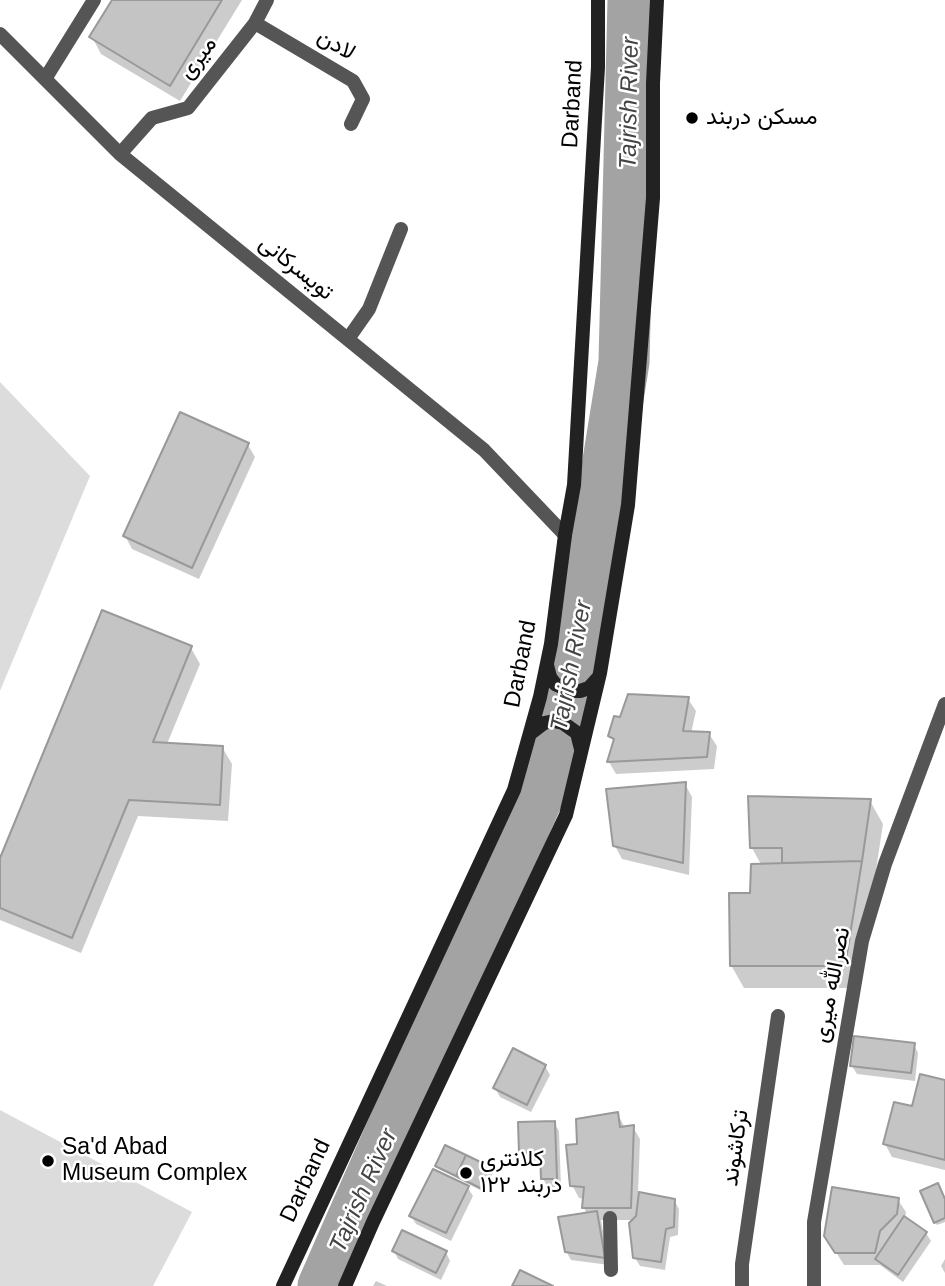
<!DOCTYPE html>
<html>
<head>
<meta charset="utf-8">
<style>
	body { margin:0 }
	canvas { display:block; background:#fff }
</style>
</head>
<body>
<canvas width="945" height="1286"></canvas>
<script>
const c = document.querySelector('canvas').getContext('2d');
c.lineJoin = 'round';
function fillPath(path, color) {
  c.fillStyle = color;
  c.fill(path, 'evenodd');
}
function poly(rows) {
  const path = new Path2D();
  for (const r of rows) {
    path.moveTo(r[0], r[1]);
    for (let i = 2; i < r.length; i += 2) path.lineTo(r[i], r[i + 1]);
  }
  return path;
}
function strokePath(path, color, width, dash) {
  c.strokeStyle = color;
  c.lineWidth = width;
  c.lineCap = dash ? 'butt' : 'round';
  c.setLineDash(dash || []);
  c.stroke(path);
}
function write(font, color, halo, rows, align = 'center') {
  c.font = font + ' Helvetica,Vazirmatn,sans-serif';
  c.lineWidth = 5;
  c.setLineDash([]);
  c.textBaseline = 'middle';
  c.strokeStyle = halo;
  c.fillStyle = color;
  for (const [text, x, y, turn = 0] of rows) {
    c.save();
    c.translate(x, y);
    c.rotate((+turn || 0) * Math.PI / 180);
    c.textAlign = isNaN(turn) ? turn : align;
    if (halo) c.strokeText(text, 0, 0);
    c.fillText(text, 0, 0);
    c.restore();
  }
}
const green = poly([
	[0,382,90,476,0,691],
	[0,1110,192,1212,153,1286,0,1286]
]);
const shadow = poly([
	[114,0,242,0,180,101,101,54,92,37],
	[248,445,255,457,199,579,132,549,125,536],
	[191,648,200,664,167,744,222,747,232,764,228,821,138,816,81,953,0,920,0,863],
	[688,699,696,711,691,733,709,734,717,746,714,769,616,774,609,762,615,744,610,735],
	[685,784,692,797,689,875,622,859,615,846],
	[870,801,883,824,858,988,744,988,731,965,751,894,762,866,752,848],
	[914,1045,918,1053,915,1081,857,1074,852,1066],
	[545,1066,550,1075,531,1112,500,1097,495,1088],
	[945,1082,945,1170,892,1157,885,1144,913,1109],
	[617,1113,625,1128,633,1127,640,1139,638,1194,674,1200,679,1209,678,1235,670,1237,665,1270,640,1266,635,1258,634,1220,601,1220,609,1265,571,1260,566,1251,587,1214,584,1208,585,1199,579,1198,572,1185,579,1146],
	[554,1123,559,1131,561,1187,548,1187,543,1179,542,1160,525,1161,520,1152],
	[437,1166,491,1169,493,1173,484,1192,439,1169],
	[468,1188,473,1196,451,1241,416,1224,411,1216],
	[898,1200,906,1212,905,1219,926,1233,931,1241,903,1282,880,1265,844,1265,834,1249],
	[945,1202,945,1222,937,1225,935,1222],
	[394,1251,446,1252,450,1261,441,1280,398,1259],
	[945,1259,945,1273,941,1266],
	[376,1281,387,1286,373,1286]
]);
const river = poly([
	[323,1286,550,769,571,689,624,362,633,0]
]);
const building = poly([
	[112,0,222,0,170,86,89,37,112,0],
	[180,412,249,443,192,568,123,536,180,412],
	[102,610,192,646,153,742,223,746,220,805,129,800,72,938,0,908,0,858,102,610],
	[628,694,689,697,683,731,710,732,707,757,607,762,614,739,608,736,614,716,620,717,628,694],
	[686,782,683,863,613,846,606,789,686,782],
	[748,796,871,799,862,861,782,863,782,848,750,848,748,796],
	[862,861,845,966,730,966,729,893,750,893,751,864,862,861],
	[854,1036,915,1043,911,1073,850,1066,854,1036],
	[513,1048,546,1065,527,1105,493,1088,513,1048],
	[920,1074,945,1080,945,1160,883,1144,894,1102,912,1106,920,1074],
	[618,1112,620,1127,634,1125,631,1208,582,1208,584,1187,570,1186,566,1145,577,1144,576,1119,618,1112],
	[555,1121,557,1179,541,1179,540,1152,519,1153,518,1122,555,1121],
	[445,1145,466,1155,456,1176,435,1166,445,1145],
	[466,1155,493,1168,482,1189,456,1176,466,1155],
	[433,1169,469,1186,446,1233,409,1216,433,1169],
	[938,1183,945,1199,945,1218,934,1223,920,1191,938,1183],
	[832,1187,899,1198,897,1214,880,1231,875,1253,835,1253,824,1236,832,1187],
	[639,1192,675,1199,674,1227,666,1229,661,1262,633,1258,629,1223,636,1216,639,1192],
	[597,1211,605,1258,565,1252,558,1217,597,1211],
	[904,1216,927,1232,898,1275,875,1259,904,1216],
	[402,1230,447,1251,436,1273,392,1251,402,1230],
	[520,1270,553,1286,512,1286,520,1270]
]);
const minor = poly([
	[255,23,353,81,363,99,351,124],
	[0,34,120,154,484,450,565,535],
	[45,79,94,0],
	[120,154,152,118,188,108,255,23,267,0],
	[348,339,369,309,401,229],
	[610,1218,611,1270],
	[742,1286,742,1264,778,1016],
	[814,1286,814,1222,862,941,885,864,945,704]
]);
const secondary = poly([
	[547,665,550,677,555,684,571,691,580,691,589,688,598,678],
	[531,733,544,723,554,721,563,723,577,733,581,749],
	[283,1286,514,790,540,697,551,644,565,535,574,485,598,67,598,0],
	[345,1286,373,1222,566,815,600,673,628,505,653,198,653,83,657,0]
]);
const markers = [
	[692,118,7,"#000"],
	[48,1161,7,"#000"],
	[466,1173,7,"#000"]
];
const streetNames = [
	["لادن",336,45,31],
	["میری",198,58,-52],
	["Darband",573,104,-87],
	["تویسرکانی",296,268,39],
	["Darband",521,664,-79],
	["نصرالله میری",832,985,-79],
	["ترکاشوند",736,1148,-82],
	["Darband",306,1181,-65]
];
const poiNames = [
	["مسکن دربند",706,118],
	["Sa'd Abad",62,1148],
	["Museum Complex",62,1174],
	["کلانتری",480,1160],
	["۱۲۲ دربند",480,1186]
];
const waterNames = [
	["Tajrish River",630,103,-89],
	["Tajrish River",572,666,-79],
	["Tajrish River",364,1191,-66]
];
fillPath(green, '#dcdcdc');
fillPath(shadow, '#0003');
strokePath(river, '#a3a3a3', 51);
fillPath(building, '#c4c4c4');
strokePath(building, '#999', 2);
strokePath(minor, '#555', 14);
strokePath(secondary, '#222', 14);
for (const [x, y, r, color] of markers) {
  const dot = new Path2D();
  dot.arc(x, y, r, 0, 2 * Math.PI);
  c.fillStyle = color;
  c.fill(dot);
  strokePath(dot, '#fff', 2.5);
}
write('23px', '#000', '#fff', streetNames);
write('23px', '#000', '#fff', poiNames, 'left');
write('italic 24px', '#444', '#fff', waterNames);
</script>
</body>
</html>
